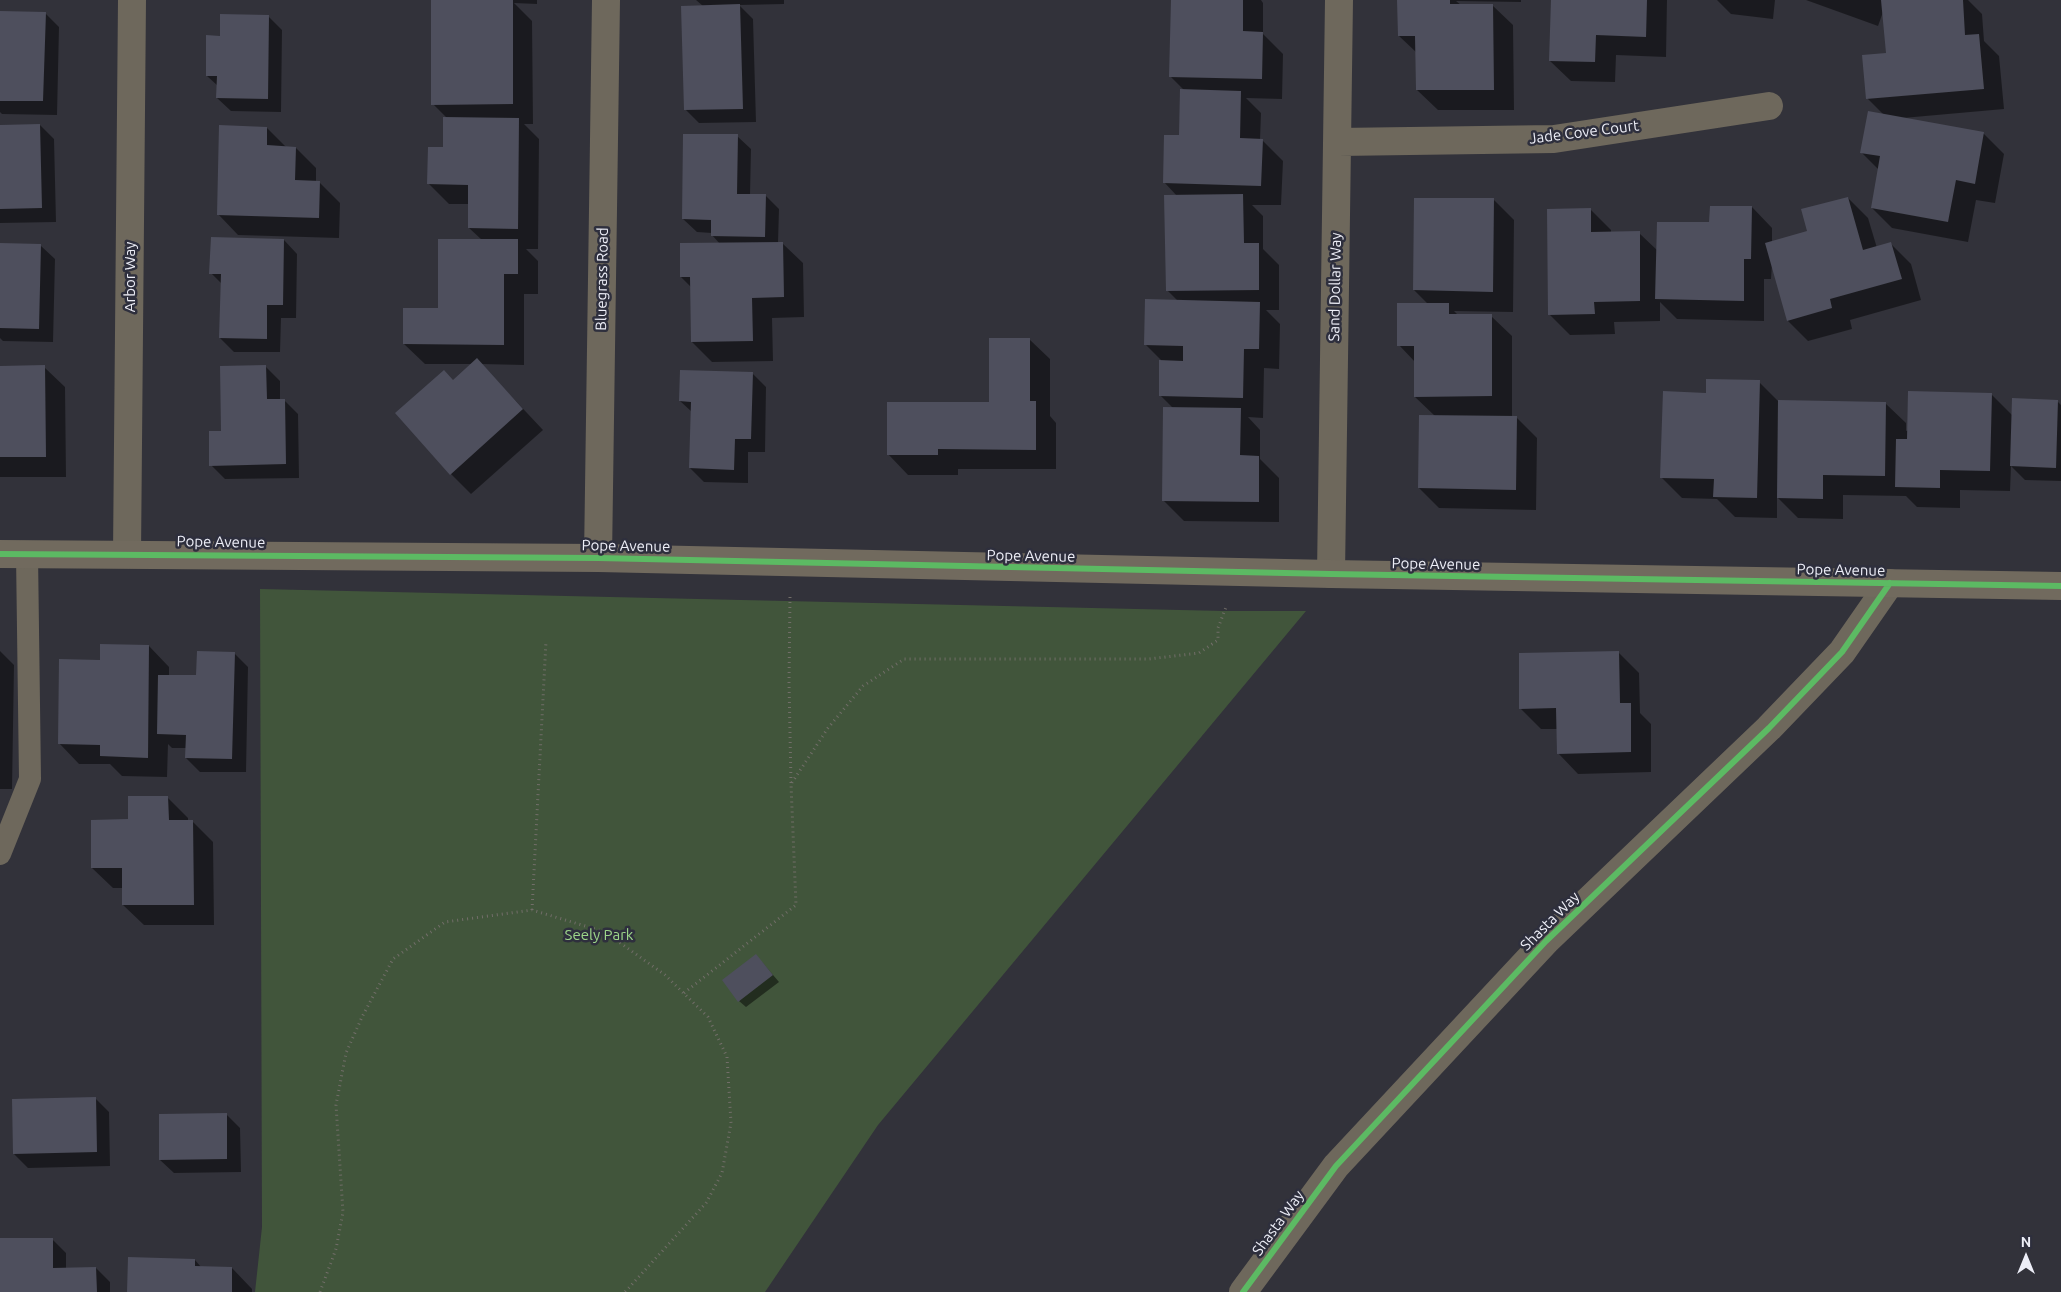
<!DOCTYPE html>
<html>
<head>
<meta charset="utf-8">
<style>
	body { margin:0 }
	#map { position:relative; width:2061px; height:1292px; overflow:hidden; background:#32323a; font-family:Ubuntu,sans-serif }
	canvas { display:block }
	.north { position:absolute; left:2001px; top:1232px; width:50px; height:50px; -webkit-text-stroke:4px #2e2f3d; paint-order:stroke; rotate:0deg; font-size:14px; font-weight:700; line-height:20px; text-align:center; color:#edeef7 }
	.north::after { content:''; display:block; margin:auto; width:18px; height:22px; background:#edeef7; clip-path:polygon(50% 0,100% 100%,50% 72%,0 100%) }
</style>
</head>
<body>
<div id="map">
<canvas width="2061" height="1292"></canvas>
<div class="north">N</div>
</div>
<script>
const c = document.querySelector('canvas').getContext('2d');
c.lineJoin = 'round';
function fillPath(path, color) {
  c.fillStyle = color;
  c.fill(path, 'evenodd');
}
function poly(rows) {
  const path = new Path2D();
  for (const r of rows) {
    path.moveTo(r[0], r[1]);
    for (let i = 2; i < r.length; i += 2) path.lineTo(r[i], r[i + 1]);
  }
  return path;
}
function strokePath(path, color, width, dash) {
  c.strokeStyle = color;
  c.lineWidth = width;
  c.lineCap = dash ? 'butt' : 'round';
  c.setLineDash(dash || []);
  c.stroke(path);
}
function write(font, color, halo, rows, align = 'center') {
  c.font = font + ' Ubuntu,sans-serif';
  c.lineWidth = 5;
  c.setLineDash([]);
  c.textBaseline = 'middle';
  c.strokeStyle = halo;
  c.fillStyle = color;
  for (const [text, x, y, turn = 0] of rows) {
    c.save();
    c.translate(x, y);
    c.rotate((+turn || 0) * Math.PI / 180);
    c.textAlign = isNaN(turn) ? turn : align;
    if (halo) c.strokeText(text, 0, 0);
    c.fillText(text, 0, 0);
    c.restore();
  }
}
const green = poly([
	[260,589,1224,611,1306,611,878,1125,765,1292,255,1292,262,1227]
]);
const shadow = poly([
	[478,0,537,0,537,4,514,3,532,21,533,124,524,124,539,139,538,249,526,249,538,261,538,294,524,294,524,365,481,364,543,430,471,494,451,474,454,382,472,364,425,364,404,344,439,309,482,240,469,228,469,204,449,204,429,184,444,148,447,118,433,104],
	[696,0,784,0,784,4,739,5,753,19,756,122,699,123,685,109,703,6],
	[1172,0,1261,0,1263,3,1263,34,1283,54,1282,99,1246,98,1261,113,1260,140,1262,140,1283,161,1281,205,1252,205,1263,216,1263,249,1279,265,1279,310,1266,310,1280,324,1279,369,1264,368,1263,418,1248,417,1260,430,1260,459,1279,478,1279,522,1184,521,1163,500,1174,409,1160,395,1161,360,1145,344,1178,301,1167,290,1177,196,1164,182,1180,136,1184,90,1171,77],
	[1399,0,1521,0,1521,2,1456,1,1461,5,1492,5,1513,25,1514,110,1438,110,1417,90,1417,53,1399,36],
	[1552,0,1667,0,1666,57,1616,55,1615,82,1571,81,1550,61],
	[1717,0,1775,0,1773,19,1731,14],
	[1806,0,1968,0,1982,14,1984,41,1999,56,2004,109,1903,118,1984,134,2004,154,1995,203,1976,200,1968,242,1892,228,1872,208,1879,170,1861,152,1884,115,1868,99,1864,57,1887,55,1883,12,1878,26],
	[0,12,45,13,59,27,57,115,2,114,0,112],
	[268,16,282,30,281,112,231,111,217,98,218,86,207,76,221,37],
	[40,125,54,139,56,222,0,223,0,126],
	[267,128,286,147,296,148,316,168,316,182,319,182,340,203,339,238,238,235,218,214],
	[737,136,751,149,750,195,765,195,779,209,778,243,782,243,803,263,804,317,772,318,773,361,712,362,692,342,691,287,681,277,720,244,712,235,712,233,697,232,683,219],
	[1848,198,1868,218,1877,248,1891,244,1911,264,1921,300,1850,320,1852,329,1808,341,1788,321,1772,264,1771,279,1764,279,1764,321,1677,319,1660,302,1660,321,1614,322,1615,334,1570,335,1549,314,1590,209,1611,230,1611,233,1639,233,1658,251,1710,224,1752,207,1772,228,1772,242,1809,232],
	[1494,200,1514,220,1513,312,1454,311,1459,316,1491,316,1512,336,1512,417,1516,417,1537,438,1536,510,1439,508,1419,488,1435,416,1415,397,1415,362,1399,345,1429,305,1414,290],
	[284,240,297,254,296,318,281,318,280,352,234,352,220,338,222,284,211,273],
	[0,245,41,246,55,259,53,342,3,341,0,338],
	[1029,339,1050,359,1050,416,1056,423,1056,469,958,469,958,475,908,475,888,454,990,404],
	[44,367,65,387,66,477,0,477,0,405],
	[266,367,280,381,280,400,284,400,298,414,299,478,225,479,211,465,222,433],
	[752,373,766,387,765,452,748,452,748,483,704,482,690,468,692,412,680,401],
	[1759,382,1779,402,1885,403,1906,423,1906,431,1991,394,2012,415,2058,402,2061,405,2061,481,2025,480,2011,466,2010,491,1960,490,1960,508,1917,507,1906,496,1843,495,1843,519,1798,518,1777,497,1777,518,1735,517,1717,499,1682,498,1662,478,1707,394],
	[149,646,169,667,169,676,198,677,234,653,248,667,246,772,200,772,186,758,187,748,172,748,168,744,167,777,122,776,110,764,79,764,59,743,101,661],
	[0,651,14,665,12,789,0,789],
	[1619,653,1639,673,1640,713,1651,724,1651,772,1578,774,1558,753,1558,729,1541,729,1521,709],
	[168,798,188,818,188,822,193,822,213,842,214,925,144,925,123,905,123,888,113,888,92,868,130,820],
	[762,962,779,982,746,1007,739,1001],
	[95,1098,109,1112,110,1166,28,1168,14,1154],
	[226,1114,240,1128,241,1172,174,1173,160,1160],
	[0,1239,52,1239,66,1253,66,1269,96,1268,110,1282,110,1292,0,1292],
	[195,1260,201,1267,232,1268,252,1289,252,1292,128,1292]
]);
const building = poly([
	[431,0,513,0,513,104,431,105],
	[1171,0,1243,0,1243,31,1263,32,1262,79,1169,77],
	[1397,0,1450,0,1450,4,1493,4,1494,90,1416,90,1415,36,1398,36],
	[1551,0,1647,0,1646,37,1596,35,1595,62,1549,61],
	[1881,0,1963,0,1965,35,1979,34,1984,89,1866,99,1862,55,1886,53],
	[740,4,743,109,684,110,681,6],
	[0,11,46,12,43,101,0,101],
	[220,14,269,15,268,99,216,98,217,76,206,76,206,35,220,36],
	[1180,89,1241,91,1240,138,1263,139,1261,186,1163,183,1164,135,1179,135],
	[1868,111,1984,132,1975,184,1956,180,1948,222,1871,208,1880,156,1860,153],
	[443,117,519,118,518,229,468,228,468,185,427,184,428,147,443,147],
	[40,124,42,208,0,209,0,125],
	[219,125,267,127,267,145,296,147,295,180,320,181,319,218,217,215],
	[683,134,738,134,737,194,766,194,765,237,711,236,711,220,682,219],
	[1243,194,1244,243,1259,243,1259,290,1166,291,1164,195],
	[1848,197,1863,250,1891,242,1902,279,1830,299,1832,308,1787,321,1765,243,1807,231,1801,209],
	[1414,198,1494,198,1493,292,1413,290],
	[1710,206,1752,206,1751,259,1744,259,1744,301,1655,299,1657,222,1709,222],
	[1591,208,1591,232,1640,231,1640,301,1594,302,1595,314,1548,315,1547,209],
	[211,237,284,239,283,305,267,305,267,339,219,338,221,274,209,274],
	[438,239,518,239,518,274,504,274,504,345,403,344,403,308,438,308],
	[783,242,784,297,752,298,753,341,691,342,690,277,680,277,680,243],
	[0,243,41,244,39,329,0,328],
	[1145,299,1260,302,1259,349,1244,349,1243,398,1159,396,1159,360,1183,361,1183,346,1144,345],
	[1397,303,1449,303,1449,314,1492,314,1492,396,1414,397,1414,346,1397,346],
	[989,338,1030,338,1030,401,1036,401,1036,450,938,449,938,455,887,455,887,402,989,402],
	[477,358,523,409,450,475,395,413,444,370,453,380],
	[45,365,46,457,0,457,0,366],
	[266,365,267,399,285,399,286,464,209,466,209,431,221,431,220,366],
	[680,370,753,372,751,439,735,439,734,470,689,468,691,402,679,401],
	[1706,379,1760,380,1757,498,1713,497,1714,479,1660,478,1663,391,1706,393],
	[1908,391,1992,393,1990,471,1940,470,1940,488,1895,487,1896,439,1907,439],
	[2012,398,2058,400,2056,468,2010,466],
	[1778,400,1886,402,1885,476,1823,475,1823,499,1777,498],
	[1163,407,1241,408,1240,455,1259,456,1259,502,1162,501],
	[1419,415,1517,416,1516,490,1418,488],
	[100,644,149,645,148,758,100,756,100,745,58,744,59,659,100,660],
	[197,651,235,652,232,759,185,758,186,735,157,734,158,675,196,675],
	[1619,651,1620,703,1631,703,1631,752,1557,754,1556,708,1519,709,1519,653],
	[128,796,168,796,169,820,193,820,194,905,122,905,122,868,91,868,91,820,128,819],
	[756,954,773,975,738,1002,722,980],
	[96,1097,97,1152,13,1154,12,1099],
	[227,1113,227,1159,159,1160,159,1114],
	[0,1238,53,1238,53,1268,96,1267,97,1292,0,1292],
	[128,1257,195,1259,195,1266,232,1267,232,1292,127,1292]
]);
const path = poly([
	[790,597,789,682,791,783],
	[532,910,546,641],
	[684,993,796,905,791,784,828,728,863,686,904,659,1149,659,1199,653,1218,640,1218,628,1226,607],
	[320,1292,336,1249,343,1212,336,1105,346,1053,362,1017,393,959,445,922,532,910,605,932,665,975,708,1017,727,1057,731,1123,722,1173,706,1203,625,1292]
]);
const lane = poly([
	[0,854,30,779,27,554]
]);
const street = poly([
	[1338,142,1554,139,1769,106],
	[127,554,132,0],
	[598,558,606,0],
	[1331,574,1339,0],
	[1243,1292,1336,1166,1546,941,1769,728,1842,652,1890,583]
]);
const secondary = poly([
	[0,554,598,558,1331,574,2061,586]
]);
const cycleway = poly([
	[0,554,598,558,1331,574,2061,586],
	[1243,1292,1336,1166,1546,941,1769,728,1842,652,1890,583]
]);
const streetNames = [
	["Jade Cove Court",1584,132,-7],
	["Arbor Way",130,277,-90],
	["Bluegrass Road",602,279,-89],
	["Sand Dollar Way",1335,287,-89],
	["Pope Avenue",221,542,1],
	["Pope Avenue",626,546,1],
	["Pope Avenue",1031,556,1],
	["Pope Avenue",1436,564,1],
	["Pope Avenue",1841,570,1],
	["Shasta Way",1550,921,-45],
	["Shasta Way",1278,1223,-54]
];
const parkNames = [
	["Seely Park",599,935]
];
fillPath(green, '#41553b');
fillPath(shadow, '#0007');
fillPath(building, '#4e4f5d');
strokePath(path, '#726e69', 3, [1, 4]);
strokePath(lane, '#6e685c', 22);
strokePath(street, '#6e685c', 28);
strokePath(secondary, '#716a5e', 28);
strokePath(cycleway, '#5cba63', 6);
write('15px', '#edeef7', '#2e2f3d', streetNames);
write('15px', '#9dd68a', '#2e2f3d', parkNames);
</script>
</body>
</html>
